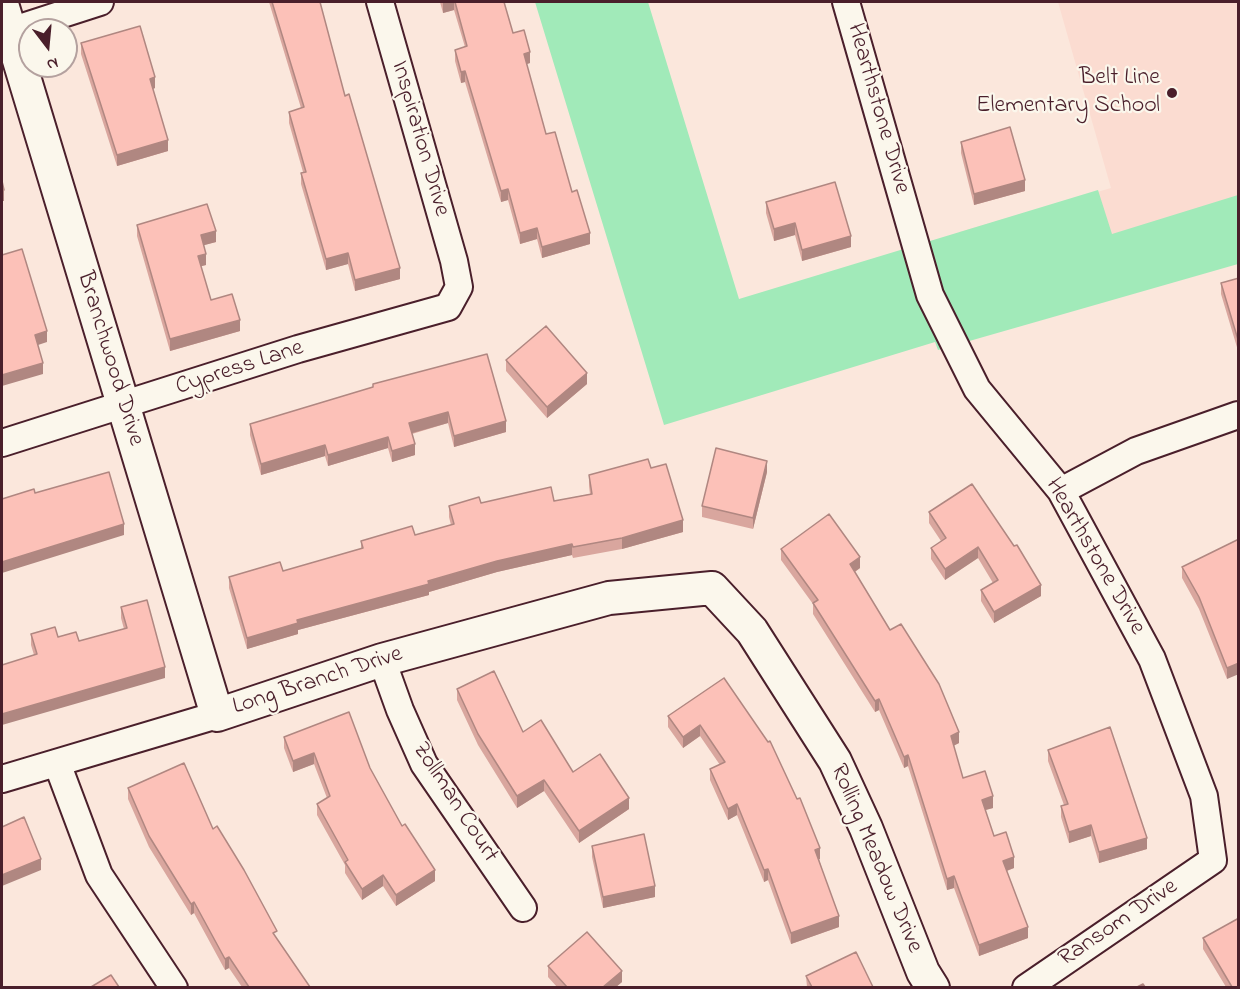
<!DOCTYPE html>
<html>
<head>
<meta charset="utf-8">
<style>
	body { margin:0 }
	#map { position:relative; width:1240px; height:989px; overflow:hidden; background:#fbe7dc; font-family:"Indie Flower",sans-serif }
	canvas { display:block }
	.frame { position:absolute; inset:0; border:3px solid #4a1f2b; pointer-events:none }
	.north { position:absolute; left:18px; top:18px; width:60px; height:60px; box-sizing:border-box; background:#fbf7ec; border:2px solid #b4a19f; border-radius:50%; rotate:164deg; font-size:16px; font-weight:700; line-height:24px; text-align:center; color:#4a1f2b }
	.north::after { content:''; display:block; margin:auto; width:21px; height:27px; background:#4a1f2b; clip-path:polygon(50% 0,100% 100%,50% 72%,0 100%) }
</style>
</head>
<body>
<div id="map">
<canvas width="1240" height="989"></canvas>
<div class="frame"></div>
<div class="north">N</div>
</div>
<script>
const c = document.querySelector('canvas').getContext('2d');
c.lineJoin = 'round';
function fillPath(path, color) {
  c.fillStyle = color;
  c.fill(path, 'evenodd');
}
function poly(rows) {
  const path = new Path2D();
  for (const r of rows) {
    path.moveTo(r[0], r[1]);
    for (let i = 2; i < r.length; i += 2) path.lineTo(r[i], r[i + 1]);
  }
  return path;
}
function strokePath(path, color, width, dash) {
  c.strokeStyle = color;
  c.lineWidth = width;
  c.lineCap = dash ? 'butt' : 'round';
  c.setLineDash(dash || []);
  c.stroke(path);
}
function write(font, color, halo, rows, align = 'center') {
  c.font = font + ' "Indie Flower",sans-serif';
  c.lineWidth = 4.5;
  c.setLineDash([]);
  c.textBaseline = 'middle';
  c.strokeStyle = halo;
  c.fillStyle = color;
  for (const [text, x, y, turn = 0] of rows) {
    c.save();
    c.translate(x, y);
    c.rotate((+turn || 0) * Math.PI / 180);
    c.textAlign = isNaN(turn) ? turn : align;
    if (halo) c.strokeText(text, 0, 0);
    c.fillText(text, 0, 0);
    c.restore();
  }
}
const built = poly([
	[1058,2,1238,2,1238,222,975,297,959,232,1111,188]
]);
const green = poly([
	[535,2,648,2,739,299,1098,190,1112,234,1238,195,1238,264,938,350,935,342,664,425]
]);
const minor = poly([
	[846,2,930,295,977,389,1061,491,1152,659,1204,796,1213,860,1026,988],
	[10,31,100,2],
	[2,443,298,349,448,307,459,287,454,261,380,2],
	[1061,491,1136,451,1238,415],
	[382,660,400,710,424,764,523,908],
	[57,763,99,875,174,988],
	[2,779,217,715]
]);
const tertiary = poly([
	[2,4,217,715,382,660,609,598,712,588,752,631,835,761,866,828,923,972,933,988]
]);
const wall = poly([
	[269,2,320,2,345,96,400,279,355,291,348,264,326,270,301,184,301,173,303,172,289,123,289,112,301,108],
	[440,2,504,2,513,33,530,63,526,64,546,134,572,192,590,244,542,258,537,239,520,244,508,200,501,202,465,82,461,83,455,61,455,50,465,47,454,10,443,13],
	[81,43,155,88,153,89,168,151,117,166,81,54],
	[961,142,1025,191,974,205,961,153],
	[766,202,851,247,802,261,795,235,774,241,766,213],
	[137,225,216,242,204,245,206,265,201,266,211,300,240,331,170,351,137,236],
	[1239,278,1239,354,1221,294,1221,283],
	[506,360,587,384,547,418,506,371],
	[373,384,506,432,454,447,448,423,412,434,415,455,392,462,388,448,328,466,325,456,261,475,250,435,250,424,373,387],
	[651,468,683,532,622,549,573,558,572,555,497,572,429,592,429,595,298,630,298,634,247,649,229,588,229,577,283,571,361,549,361,541,415,535,451,525,449,517,449,506,481,503,554,501,590,494,589,486,589,475],
	[767,472,753,529,702,517,702,506],
	[972,484,1041,596,994,623,981,601,981,590,993,583,978,558,945,580,931,559,931,548,941,541,929,523,929,512],
	[1239,539,1227,679,1199,609,1182,578,1182,567],
	[781,549,860,568,855,572,959,743,953,746,963,778,993,808,985,810,994,836,1014,868,1007,871,1028,938,979,956,954,888,947,890,908,766,904,768,879,710,875,712,813,614,813,604,781,560],
	[121,607,165,678,34,655,31,645,31,634,58,637,79,641,124,629,121,618],
	[724,678,820,859,819,859,839,927,791,944,768,880,764,882,737,815,728,820,710,780,710,769,720,765,700,736,683,748,668,727,668,716],
	[457,689,523,732,573,772,629,809,579,843,544,791,517,808,478,745,457,700],
	[284,737,370,768,402,826,435,881,396,906,383,886,362,900,345,873,345,865,317,815,317,804,327,798,314,764,293,772,284,748],
	[1048,750,1147,849,1099,863,1091,836,1069,843,1061,817,1061,806,1064,805,1048,761],
	[128,788,213,829,277,939,310,987,242,987,229,968,225,970,194,913,191,915,149,847,128,799],
	[592,846,655,897,603,908,592,857],
	[1203,938,1239,987,1226,987,1203,949],
	[548,966,622,982,616,987,557,987,548,977],
	[806,976,873,987,807,987]
]);
const shadedWall = poly([
	[443,2,454,2,454,10,443,13],
	[530,52,530,63,524,65,524,54],
	[465,71,465,82,461,83,461,72],
	[155,77,155,88,150,90,150,79],
	[168,140,168,151,117,166,117,155],
	[1025,180,1025,191,974,205,974,194],
	[508,189,508,200,501,202,501,191],
	[2,190,4,190,4,201,2,201],
	[795,223,795,235,774,241,774,229],
	[537,228,537,239,520,244,520,233],
	[216,231,216,242,201,246,201,235],
	[590,233,590,244,542,258,542,247],
	[851,236,851,247,802,261,802,250],
	[348,253,348,264,326,270,326,259],
	[206,254,206,265,198,267,198,256],
	[400,268,400,279,355,291,355,280],
	[240,320,240,331,170,351,170,339],
	[47,331,47,342,35,346,35,335],
	[43,363,43,374,2,386,2,375],
	[587,373,587,384,547,418,547,407],
	[448,412,448,423,409,434,409,423],
	[506,421,506,432,454,447,454,436],
	[388,437,388,448,328,466,328,455],
	[415,444,415,455,392,462,392,451],
	[325,445,325,456,261,475,261,464],
	[767,461,767,472,753,529,753,518],
	[683,520,683,532,622,549,622,538],
	[124,524,124,535,2,573,2,562],
	[572,544,572,555,497,572,429,592,429,595,298,630,298,634,247,649,247,638,297,620,497,561],
	[978,547,978,558,945,580,945,569],
	[860,557,860,568,850,575,850,564],
	[1041,585,1041,596,994,623,994,612],
	[1239,663,1239,674,1227,679,1227,668],
	[165,667,165,678,2,725,2,714],
	[879,699,879,710,875,712,875,701],
	[700,725,700,736,683,748,683,737],
	[959,732,959,743,951,747,951,736],
	[314,753,314,764,293,772,293,761],
	[908,755,908,766,904,768,904,757],
	[544,780,544,791,517,808,517,796],
	[993,796,993,808,982,811,982,800],
	[629,798,629,809,579,843,579,831],
	[737,804,737,815,728,820,728,809],
	[1091,825,1091,836,1069,843,1069,832],
	[1147,838,1147,849,1099,863,1099,852],
	[820,848,820,859,815,861,815,850],
	[1014,857,1014,868,1003,872,1003,861],
	[41,859,41,870,2,886,2,875],
	[768,869,768,880,764,882,764,870],
	[435,870,435,881,396,906,396,895],
	[383,875,383,886,362,900,362,889],
	[954,876,954,888,947,890,947,879],
	[655,886,655,897,603,908,603,897],
	[194,902,194,913,191,915,191,904],
	[839,916,839,927,791,944,791,933],
	[1028,927,1028,938,979,956,979,945],
	[229,957,229,968,225,970,225,959],
	[622,971,622,982,616,987,603,987]
]);
const building = poly([
	[272,2,320,2,345,96,349,94,400,268,355,280,348,253,326,259,301,173,306,172,289,112,304,107,272,2],
	[455,2,504,2,513,33,524,30,530,52,524,54,546,134,555,132,572,192,577,190,590,233,542,247,537,228,520,233,508,189,501,191,465,71,461,72,455,50,467,46,455,2],
	[140,26,155,77,150,79,168,140,117,155,81,43,140,26],
	[1010,127,1025,180,974,194,961,142,1010,127],
	[2,181,4,190,2,190,2,181],
	[835,182,851,236,802,250,795,223,774,229,766,202,835,182],
	[207,204,216,231,201,235,206,254,198,256,211,300,232,294,240,320,170,339,137,225,207,204],
	[22,249,47,331,35,335,43,363,2,375,2,255,22,249],
	[1239,278,1239,343,1221,283,1239,278],
	[546,326,587,373,547,407,506,360,546,326],
	[487,354,506,421,454,436,448,412,409,423,415,444,392,451,388,437,328,455,325,445,261,464,250,424,373,387,373,384,487,354],
	[716,448,767,461,753,518,702,506,716,448],
	[648,459,651,468,666,464,683,520,622,538,573,547,572,544,497,561,428,581,429,584,297,620,298,623,247,638,229,577,280,562,283,571,363,548,361,541,412,526,415,535,454,524,449,506,479,497,481,503,551,487,554,501,592,494,589,475,648,459],
	[109,472,124,524,2,562,2,499,34,489,35,493,109,472],
	[972,484,1014,546,1017,545,1041,585,994,612,981,590,998,580,978,547,945,569,931,548,946,538,929,512,972,484],
	[829,514,860,557,850,564,890,630,901,624,939,684,959,732,951,736,963,778,985,771,993,796,982,800,994,836,1006,832,1014,857,1003,861,1028,927,979,945,954,876,947,879,908,755,904,757,879,699,875,701,813,603,818,600,781,549,829,514],
	[1239,539,1239,663,1227,668,1199,597,1182,567,1239,539],
	[147,600,165,667,2,714,2,665,37,654,31,634,55,627,58,637,76,632,79,641,127,628,121,607,147,600],
	[494,671,523,732,541,720,573,772,600,754,629,798,579,831,544,780,517,796,478,734,457,689,494,671],
	[724,678,768,742,770,741,797,799,800,798,820,848,815,850,839,916,791,933,768,869,764,870,737,804,728,809,710,769,725,762,700,725,683,737,668,716,724,678],
	[349,712,370,768,402,826,405,824,435,870,396,895,383,875,362,889,345,862,348,860,317,804,330,796,314,753,293,761,284,737,349,712],
	[1110,727,1147,838,1099,852,1091,825,1069,832,1061,806,1068,804,1048,750,1110,727],
	[184,763,213,829,217,826,244,870,277,931,273,933,310,987,249,987,229,957,225,959,194,902,191,904,149,836,128,788,184,763],
	[24,817,41,859,2,875,2,827,24,817],
	[644,834,655,886,603,897,592,846,644,834],
	[1239,918,1239,987,1232,987,1203,938,1239,918],
	[587,932,622,971,603,987,567,987,548,966,587,932],
	[856,952,873,987,812,987,806,976,856,952],
	[111,975,119,987,91,987,111,975],
	[1143,984,1145,987,1137,987,1143,984]
]);
const markers = [
	[1172,93,6,"#4a1f2b"]
];
const poiNames = [
	["Belt Line",1160,79],
	["Elementary School",1160,107]
];
const streetNames = [
	["Hearthstone Drive",877,109,74],
	["Inspiration Drive",419,139,74],
	["Branchwood Drive",109,359,73],
	["Cypress Lane",240,369,-18],
	["Hearthstone Drive",1094,557,60],
	["Long Branch Drive",318,682,-18],
	["Zollman Court",454,803,57],
	["Rolling Meadow Drive",875,859,67],
	["Ransom Drive",1119,924,-34]
];
fillPath(built, '#fbdcd1');
fillPath(green, '#a1eab9');
strokePath(minor, '#4a1f2b', 30);
strokePath(tertiary, '#4a1f2b', 36);
strokePath(minor, '#fbf7ec', 26);
strokePath(tertiary, '#fbf7ec', 32);
fillPath(wall, '#d9a69e');
fillPath(shadedWall, '#b08781');
fillPath(building, '#fcc1b8');
strokePath(building, '#b08781', 1.5);
for (const [x, y, r, color] of markers) {
  const dot = new Path2D();
  dot.arc(x, y, r, 0, 2 * Math.PI);
  c.fillStyle = color;
  c.fill(dot);
  strokePath(dot, '#fbf7ec', 2);
}
write('24px', '#4a1f2b', '#fbf7ec', poiNames, 'right');
write('24px', '#4a1f2b', '#fbf7ec', streetNames);
</script>
</body>
</html>
